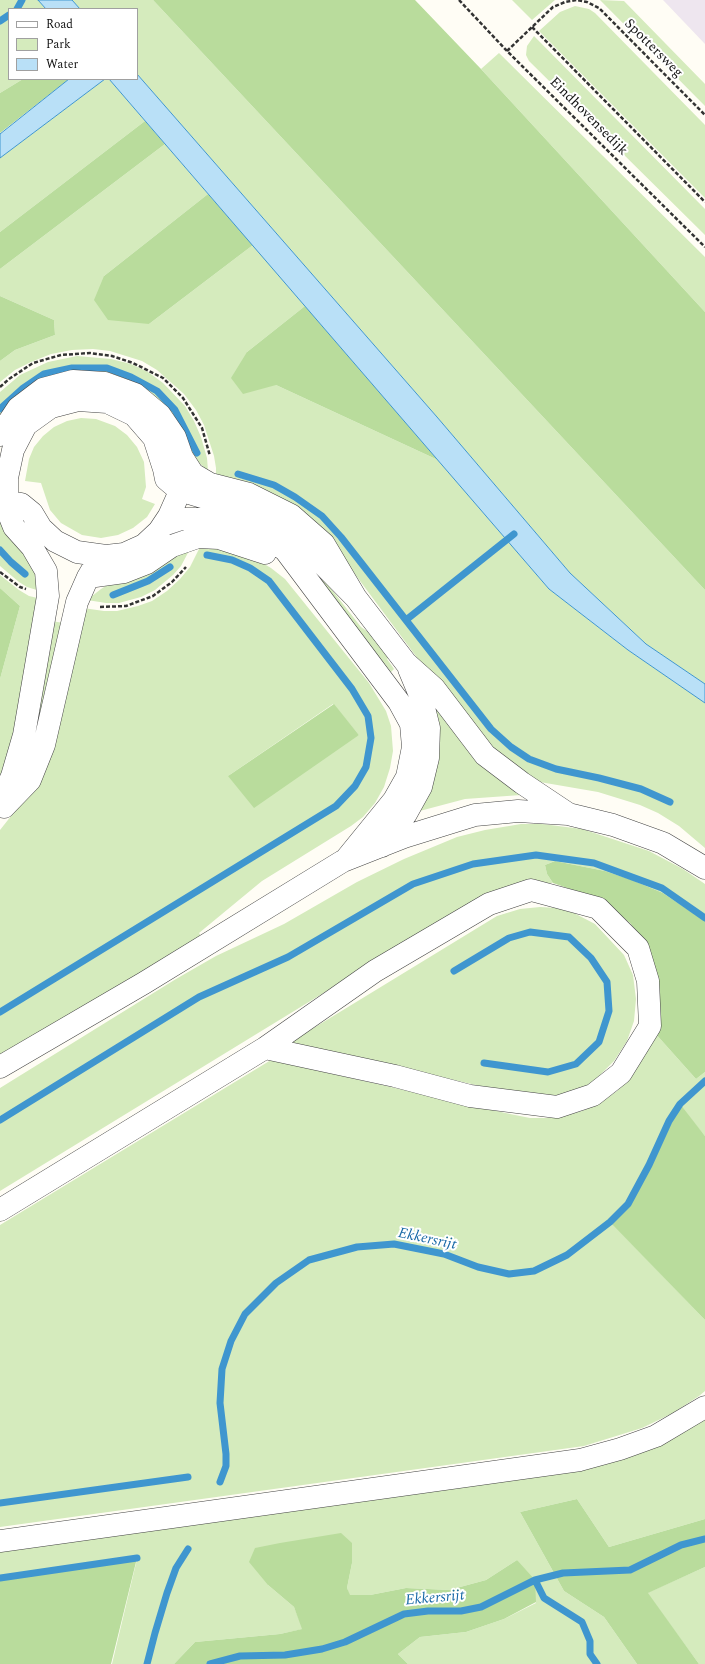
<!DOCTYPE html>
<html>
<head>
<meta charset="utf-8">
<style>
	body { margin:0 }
	#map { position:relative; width:705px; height:1664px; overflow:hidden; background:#fffdf5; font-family:Spectral,serif }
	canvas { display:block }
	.legend { position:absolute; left:8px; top:8px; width:130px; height:72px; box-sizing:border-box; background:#fff; border:1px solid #a0a0a0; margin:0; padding:5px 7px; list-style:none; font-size:12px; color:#111 }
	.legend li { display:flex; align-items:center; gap:8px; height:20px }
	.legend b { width:20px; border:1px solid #a0a0a0 }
</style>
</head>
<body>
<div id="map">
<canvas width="705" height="1664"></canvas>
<ul class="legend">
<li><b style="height:5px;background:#fff"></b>Road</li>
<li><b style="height:11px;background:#d5ebbd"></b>Park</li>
<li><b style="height:11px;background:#b9e0f7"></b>Water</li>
</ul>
</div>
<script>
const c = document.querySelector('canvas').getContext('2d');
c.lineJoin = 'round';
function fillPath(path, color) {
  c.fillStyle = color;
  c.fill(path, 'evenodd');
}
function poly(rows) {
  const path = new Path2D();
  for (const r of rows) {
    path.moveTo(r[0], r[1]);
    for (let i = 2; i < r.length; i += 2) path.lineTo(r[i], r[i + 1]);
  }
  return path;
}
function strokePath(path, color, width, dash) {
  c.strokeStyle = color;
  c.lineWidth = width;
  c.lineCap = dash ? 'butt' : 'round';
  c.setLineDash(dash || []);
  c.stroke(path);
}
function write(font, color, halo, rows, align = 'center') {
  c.font = font + ' Spectral,serif';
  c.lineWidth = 4;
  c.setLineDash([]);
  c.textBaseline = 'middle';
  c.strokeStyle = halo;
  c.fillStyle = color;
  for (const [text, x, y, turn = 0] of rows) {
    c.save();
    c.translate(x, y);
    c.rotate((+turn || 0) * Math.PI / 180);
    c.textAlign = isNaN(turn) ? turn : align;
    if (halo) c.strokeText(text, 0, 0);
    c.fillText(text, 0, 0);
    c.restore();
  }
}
const industrial = poly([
	[663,0,705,0,705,44]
]);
const green = poly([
	[0,0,38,0,46,9,9,9,9,79,23,79,0,93],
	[72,0,153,0,705,590,705,684,646,644,570,573,437,417,137,74,137,9,80,9],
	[512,0,555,0,532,20],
	[600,0,624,1,705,84,705,106],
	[575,6,589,9,595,13,705,125,705,198,539,31,560,12],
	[534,36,705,209,705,235,529,61,526,55,527,46],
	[499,53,705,257,705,312,481,69],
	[105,79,109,79,145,121,0,232,0,158],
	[165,144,208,194,104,276,149,324,253,245,305,306,247,352,276,385,438,460,549,589,628,650,705,703,705,848,679,826,658,813,640,805,598,792,534,781,511,770,427,671,337,550,216,476,216,468,214,456,204,425,196,410,184,394,157,370,142,361,110,351,93,349,72,350,51,354,31,362,15,370,0,382,0,361,15,350,55,335,54,320,0,296,0,269],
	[77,356,111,359,131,364,148,372,163,383,185,406,194,421,201,437,207,458,208,471,194,458,155,398,0,418,0,392,20,375,48,362],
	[81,418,96,419,115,426,127,435,137,447,144,462,146,487,142,499,155,504,147,517,133,528,118,535,101,538,82,535,61,523,50,510,41,483,25,481,29,459,34,447,43,436,54,427,67,421],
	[228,511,307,558,361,627,371,634,389,657,387,659,394,669,391,672,385,664,382,666,362,637],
	[0,518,32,563,40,591,27,587,19,582,0,566],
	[212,546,254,558,271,568,285,579,369,683,386,711,391,726,393,751,390,768,384,787,375,803,363,817,351,826,262,881,199,933,207,945,0,1067,0,830,19,806,83,608,104,611,117,611,138,606,152,601,167,591,180,579,190,567,200,547],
	[333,704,359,735,228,776],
	[190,549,181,566,173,575,155,590,141,597,119,603,106,603,87,600,101,589,109,584],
	[0,575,19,590,29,596,42,599,15,740,0,782,0,679,20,606,0,588],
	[52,621,63,623,42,721,21,769],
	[428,700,521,795,465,799,416,812],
	[521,824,542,824,582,829,649,851,683,869,705,884,705,921,663,893,632,880,605,871,555,861,545,865,547,874,553,883,528,883,464,907,0,1191,0,1088,176,979,216,956,284,924,357,882,404,859,457,837,485,830],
	[540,907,557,908,574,913,595,924,624,955,633,975,636,999,634,1021,627,1041,614,1061,592,1083,569,1094,546,1097,515,1094,293,1043,294,1040,497,916,520,909],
	[654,1032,696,1079,705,1072,705,1136,679,1105,669,1121,649,1165,628,1204,611,1222,705,1320,705,1391,699,1396,673,1413,642,1428,584,1446,0,1527,0,1225,271,1060,510,1114,530,1118,547,1118,567,1115,582,1111,600,1103,617,1091,630,1078,640,1063,648,1048],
	[705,1407,705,1519,609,1547,577,1499,520,1512,564,1591,604,1617,637,1664,408,1664,398,1654,420,1637,466,1632,504,1619,536,1603,517,1560,486,1580,449,1590,406,1588,370,1595,349,1595,347,1588,352,1563,268,1585,294,1607,303,1629,280,1634,195,1642,174,1664,112,1664,137,1559,0,1578,0,1541,580,1460],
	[705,1567,705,1664,699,1664,647,1593]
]);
const forest = poly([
	[153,0,415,0,481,69,705,312,705,590],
	[23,79,69,79,0,133,0,93],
	[145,121,165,144,0,269,0,232],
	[208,194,253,245,149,324,108,320,94,300,104,276],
	[0,296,54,320,55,335,15,350,0,361],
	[305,306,438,460,276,385,243,394,231,378,247,352],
	[0,588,20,606,0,679],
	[334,704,359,735,254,808,228,776],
	[555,861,605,871,632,880,663,893,705,921,705,1072,696,1079,654,1032,642,939,630,923,607,905,587,895,553,883,547,874,545,865],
	[680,1104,705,1136,705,1320,610,1222,628,1204,649,1165,669,1121],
	[577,1499,609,1547,705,1519,705,1567,648,1593,699,1664,637,1664,604,1617,564,1591,520,1512],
	[341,1533,352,1543,352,1563,347,1588,350,1595,370,1595,406,1588,449,1590,486,1580,517,1560,535,1580,536,1602,504,1619,466,1632,420,1637,398,1654,408,1664,174,1664,195,1642,280,1634,302,1629,294,1607,268,1585,249,1562,255,1548,280,1543],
	[137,1558,111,1664,0,1664,0,1578]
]);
const water = poly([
	[38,0,72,0,80,9,46,9,38,0],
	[137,74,437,417,570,573,646,644,705,684,705,703,628,650,549,589,109,79,137,79,137,74],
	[69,79,105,79,0,158,0,134,69,79]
]);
const stream = poly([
	[17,9,22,0],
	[0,21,9,15],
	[0,409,22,389,44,374,72,368,107,368,131,377,157,391,175,410,197,453],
	[238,474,274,485,295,497,322,516,341,537,491,729,511,747,529,759,556,769,599,778,641,789,670,802],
	[0,550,11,562,25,574],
	[113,595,148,581,170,567],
	[406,620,514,534],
	[454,971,509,938,530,932,569,937,591,958,607,982,609,1011,599,1042,576,1064,548,1072,484,1063],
	[0,1012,336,806,355,786,366,767,371,738,368,716,352,689,269,581,250,568,232,560,207,555],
	[0,1120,199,997,288,957,413,884,473,864,536,855,594,863,662,888,705,918],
	[220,1482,226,1466,226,1454,220,1403,222,1369,231,1341,245,1314,276,1283,309,1260,357,1247,394,1244,444,1254,478,1267,509,1274,534,1271,567,1255,610,1222,628,1204,649,1165,669,1121,680,1104,705,1081],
	[0,1503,188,1477],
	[0,1578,137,1558],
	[535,1580,544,1598,582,1622,590,1641,590,1654,597,1664],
	[147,1664,155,1633,167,1593,176,1568,188,1549],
	[210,1664,240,1656,285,1655,322,1649,345,1642,404,1614,428,1611,461,1611,481,1607,535,1580,563,1573,630,1570,681,1545,705,1539]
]);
const path = poly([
	[459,0,507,51,705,247],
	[532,27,705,202],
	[507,51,553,7,565,2,577,0,587,2,599,8,705,115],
	[0,387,9,379,33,363,61,355,90,353,112,356,133,363,163,378,183,398,202,428,210,456],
	[0,572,20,587,26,589],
	[100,607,126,606,153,596,172,582,186,567]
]);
const minor = poly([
	[0,435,18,408,43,389,73,381,105,383,135,394,160,415,175,437,182,457,182,477,177,498,169,516,159,531,144,545,124,554,106,556,77,552,55,541,41,528,32,513,21,504,0,500],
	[182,457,193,474,210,484,249,494,291,515,324,544,356,598,406,663,434,688,485,755,522,783,567,813],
	[163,525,181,519,202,519,234,526,269,540,285,550,399,702,411,724,413,747,407,777,394,800,346,859],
	[88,577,124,572,147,563,172,546,198,537,219,538,265,553],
	[0,804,12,776,24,735,48,596,46,571,32,547,14,527,10,517,7,501,7,478,13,450,26,425,51,407,78,400,107,402,134,415,154,438,164,469,166,479,179,490,265,516,293,534,356,598],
	[4,807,30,780,44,745,77,602,88,577,95,565,106,556],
	[382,846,406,814,421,787,428,758,429,728,422,700,409,669],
	[0,1067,144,983,343,861,404,837,475,815,518,811,568,814,613,825,663,843,705,868],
	[0,1210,265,1048,375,971,489,904,531,890,598,908,638,948,648,981,650,1026,621,1073,593,1095,557,1107,470,1096,395,1076,265,1048],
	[0,1541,580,1460,620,1449,656,1436,705,1407]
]);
const streetNames = [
	["Spottersweg",653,49,45],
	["Eindhovensedijk",588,117,45]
];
const waterNames = [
	["Ekkersrijt",427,1240,12],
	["Ekkersrijt",435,1599,-5]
];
fillPath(industrial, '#eee6ef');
fillPath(green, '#d5ebbd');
fillPath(forest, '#b9dc9c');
fillPath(water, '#b9e0f7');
strokePath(water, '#3f96cf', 1);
strokePath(stream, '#3f96cf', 7);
strokePath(minor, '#444', 23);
strokePath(path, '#333', 2.5, [4, 2]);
strokePath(minor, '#fff', 22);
write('14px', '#111', '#fff', streetNames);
write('italic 15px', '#1768a6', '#fff', waterNames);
</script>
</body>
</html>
